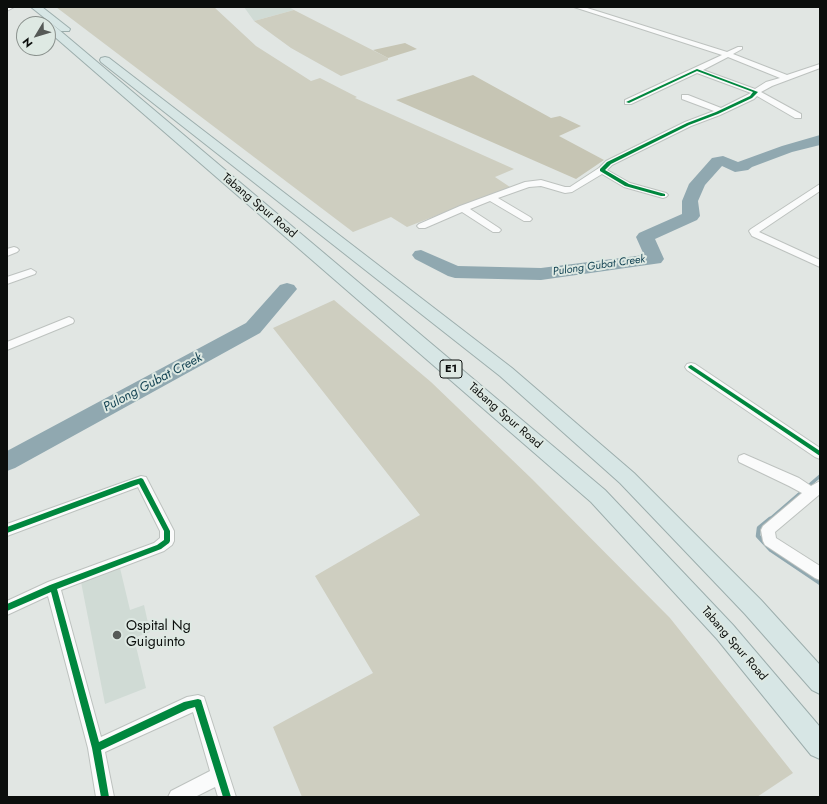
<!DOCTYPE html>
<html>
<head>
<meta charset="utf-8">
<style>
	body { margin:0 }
	#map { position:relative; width:827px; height:804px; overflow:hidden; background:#e1e6e3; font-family:Jost,sans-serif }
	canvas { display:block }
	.frame { position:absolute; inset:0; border:8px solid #0b0e0c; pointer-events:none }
	.north { position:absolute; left:16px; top:16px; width:40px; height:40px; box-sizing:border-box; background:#dee9e3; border:1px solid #8a918d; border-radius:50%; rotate:232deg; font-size:11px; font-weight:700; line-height:16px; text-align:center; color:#0b0e0c }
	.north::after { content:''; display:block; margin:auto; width:14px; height:18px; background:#565a57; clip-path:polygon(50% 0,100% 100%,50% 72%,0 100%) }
</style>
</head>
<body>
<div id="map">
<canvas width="827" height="804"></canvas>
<div class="frame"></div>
<div class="north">N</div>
</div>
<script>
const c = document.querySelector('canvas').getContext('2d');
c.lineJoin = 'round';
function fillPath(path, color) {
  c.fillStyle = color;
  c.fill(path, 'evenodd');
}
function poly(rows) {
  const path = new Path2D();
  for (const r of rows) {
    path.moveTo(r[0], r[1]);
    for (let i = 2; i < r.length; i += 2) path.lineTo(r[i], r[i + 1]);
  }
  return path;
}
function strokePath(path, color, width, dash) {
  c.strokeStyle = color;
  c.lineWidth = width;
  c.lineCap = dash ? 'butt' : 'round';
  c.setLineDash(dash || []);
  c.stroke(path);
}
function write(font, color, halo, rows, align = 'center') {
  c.font = font + ' Jost,sans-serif';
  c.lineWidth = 4;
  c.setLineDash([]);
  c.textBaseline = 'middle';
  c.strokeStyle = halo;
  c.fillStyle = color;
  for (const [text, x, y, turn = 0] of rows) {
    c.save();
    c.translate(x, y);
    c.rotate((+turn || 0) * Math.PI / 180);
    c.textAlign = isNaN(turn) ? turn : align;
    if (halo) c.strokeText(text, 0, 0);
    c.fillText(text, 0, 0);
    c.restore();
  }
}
const built = poly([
	[244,7,289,7,294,10,254,21],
	[120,568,130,610,144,605,150,632,134,638,146,688,105,704,81,582]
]);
const green = poly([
	[56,7,214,7,256,46,311,81,320,78,357,97,355,98,514,169,495,177,510,187,407,227,391,217,353,232],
	[294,10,388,58,388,60,341,76,291,48,254,21],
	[334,300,431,382,532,479,670,618,793,773,757,797,302,797,273,727,373,673,315,576,420,515,273,328]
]);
const forest = poly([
	[405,43,417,49,388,58,373,50],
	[473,75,551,118,560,116,581,126,559,136,604,160,576,179,396,100]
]);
const streamFar1 = poly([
	[769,520,820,476]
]);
const stream = poly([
	[770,519,759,528,758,536,771,550,820,583]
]);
const river = poly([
	[820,135,820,145,792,152,752,167,748,170,735,172,722,166,705,185,698,201,700,216,697,220,655,239,664,259,661,263,541,280,455,278,448,276,415,259,412,255,415,251,421,250,458,266,541,268,644,255,636,237,639,233,682,214,682,201,689,184,712,158,723,156,738,162,782,146,820,135],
	[287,283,294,285,297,289,260,333,15,468,7,471,7,451,246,323,280,285,287,283]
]);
const minor = poly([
	[7,7,14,7,7,11,7,7],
	[574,7,584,7,727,52,738,47,742,47,742,49,733,54,787,75,820,64,820,68,772,86,761,92,801,114,801,118,795,118,757,96,754,99,720,115,691,126,612,165,607,170,630,183,666,193,668,195,666,197,663,198,624,187,602,174,572,192,565,193,541,186,529,187,498,198,530,217,532,219,530,221,524,221,490,201,470,209,499,228,501,230,499,232,493,232,462,212,425,228,419,228,417,226,419,224,460,206,525,182,541,180,565,187,570,187,599,168,606,161,685,122,714,111,682,99,682,95,688,95,721,108,751,93,697,73,631,104,625,104,625,100,722,55,574,7],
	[728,57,780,78,766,82,755,89,703,70,728,57],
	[820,184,820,191,759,232,820,260,820,267,752,236,749,231,751,229,820,184],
	[14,247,17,248,19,250,17,252,7,256,7,249,14,247],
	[31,269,36,272,35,274,7,284,7,277,31,269],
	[69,317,73,319,74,321,73,323,7,350,7,342,69,317],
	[691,363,695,364,820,448,820,459,815,457,687,370,685,367,687,364,691,363],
	[744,454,799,478,811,486,820,481,820,494,775,532,776,538,820,566,820,580,815,578,765,545,763,541,761,530,763,526,802,493,789,486,739,462,738,459,739,456,744,454],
	[141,476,146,477,174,531,174,541,172,545,164,551,61,590,101,737,187,697,198,695,204,697,236,797,218,797,215,787,195,797,168,797,171,791,210,771,193,712,105,752,114,797,96,797,88,748,48,596,7,615,7,601,48,582,154,543,160,538,160,531,138,487,7,536,7,524,141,476]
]);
const highway = poly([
	[31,7,42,7,70,29,69,31,61,31,31,7],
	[48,23,52,24,605,490,733,625,820,727,820,759,811,755,717,639,591,502,48,31,48,24,44,24,48,23],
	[105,57,109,58,512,368,634,473,761,600,820,665,820,694,812,690,745,614,620,483,500,376,101,62,100,60,101,58,105,57]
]);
const cycleway = poly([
	[697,69,758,92,752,98,718,114,689,125,611,164,605,170,629,184,665,194,665,196,661,196,625,186,600,171,600,169,607,162,687,123,716,112,750,96,753,92,697,71,629,103,626,102,697,69],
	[691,365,820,451,820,456,689,368,688,367,689,366,691,365],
	[141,478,143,479,170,531,170,541,169,543,161,549,57,589,99,742,184,702,198,699,201,700,231,797,223,797,195,707,188,709,101,750,109,797,101,797,92,748,51,592,7,611,7,604,50,585,157,545,164,540,164,531,139,484,7,533,7,527,131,481,141,478]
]);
const markers = [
	[117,635,5,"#565a57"]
];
const farWaternames = [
	["Pulong Gubat Creek",599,266,-8]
];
const shields = [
	[451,369,22]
];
const shieldNames = [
	["E1",451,369]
];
const streetNames = [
	["Tabang Spur Road",259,206,40],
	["Tabang Spur Road",505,416,41],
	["Tabang Spur Road",734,644,49]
];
const waterNames = [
	["Pulong Gubat Creek",153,383,-28]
];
const nearPoinames = [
	["Ospital Ng",126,627],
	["Guiguinto",126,643]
];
fillPath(built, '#d0dbd5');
fillPath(green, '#cecec0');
fillPath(forest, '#c6c5b4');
strokePath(streamFar1, '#90a8b0', 3.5);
strokePath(stream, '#90a8b0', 4.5);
fillPath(river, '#90a8b0');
strokePath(minor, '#bdc2bf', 2);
strokePath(highway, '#9daead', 2);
fillPath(minor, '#fafbfb');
fillPath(highway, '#d7e6e5');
fillPath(cycleway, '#00873e');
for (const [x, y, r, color] of markers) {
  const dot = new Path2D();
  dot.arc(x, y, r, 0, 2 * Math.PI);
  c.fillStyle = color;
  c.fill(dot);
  strokePath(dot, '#dee9e3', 1.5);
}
write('italic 11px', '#154454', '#dee9e3', farWaternames);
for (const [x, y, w] of shields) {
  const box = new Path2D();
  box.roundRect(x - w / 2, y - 9, w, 18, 3);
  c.fillStyle = '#dee9e3';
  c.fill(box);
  strokePath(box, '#0b0e0c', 1);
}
write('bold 11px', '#0b0e0c', null, shieldNames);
write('12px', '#0b0e0c', '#dee9e3', streetNames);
write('italic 13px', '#154454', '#dee9e3', waterNames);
write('14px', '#0b0e0c', '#dee9e3', nearPoinames, 'left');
</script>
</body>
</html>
